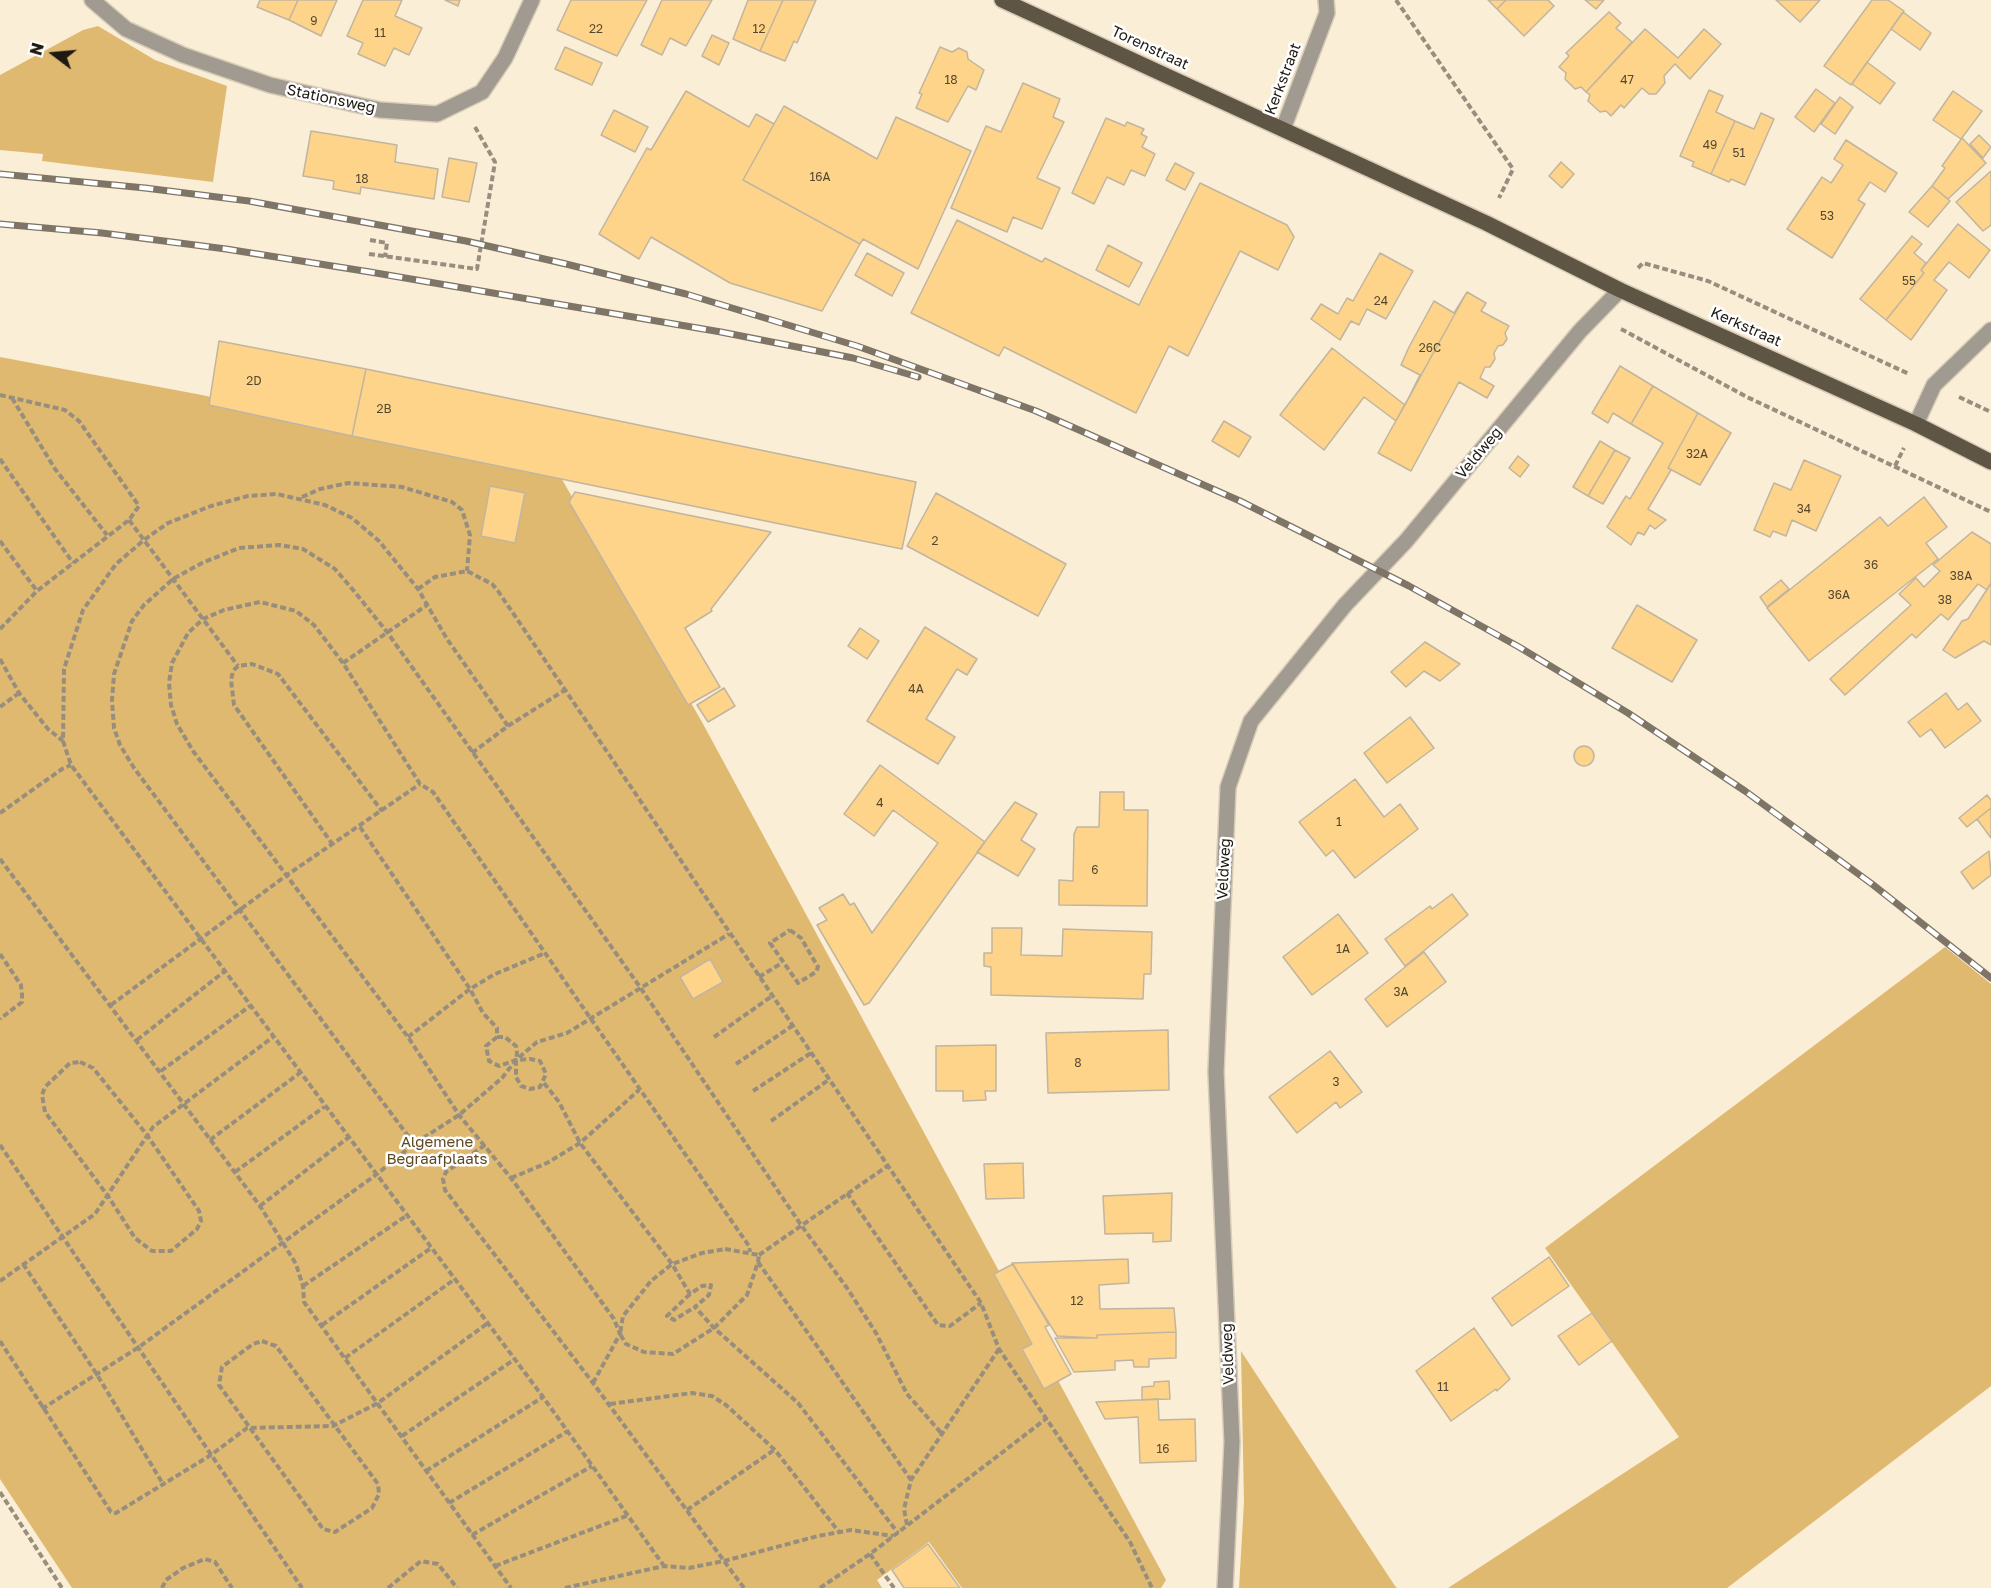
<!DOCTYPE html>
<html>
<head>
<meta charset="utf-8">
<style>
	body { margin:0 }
	#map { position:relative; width:1991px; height:1588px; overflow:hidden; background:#fbeed7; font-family:"Golos Text",sans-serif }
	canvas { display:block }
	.north { position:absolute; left:24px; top:24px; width:60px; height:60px; -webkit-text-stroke:4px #fff; paint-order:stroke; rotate:286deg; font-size:16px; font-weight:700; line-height:24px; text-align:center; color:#1e1911 }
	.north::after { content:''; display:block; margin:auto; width:21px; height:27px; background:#1e1911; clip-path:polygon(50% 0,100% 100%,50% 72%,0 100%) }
</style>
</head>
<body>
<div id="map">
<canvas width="1991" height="1588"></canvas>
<div class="north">N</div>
</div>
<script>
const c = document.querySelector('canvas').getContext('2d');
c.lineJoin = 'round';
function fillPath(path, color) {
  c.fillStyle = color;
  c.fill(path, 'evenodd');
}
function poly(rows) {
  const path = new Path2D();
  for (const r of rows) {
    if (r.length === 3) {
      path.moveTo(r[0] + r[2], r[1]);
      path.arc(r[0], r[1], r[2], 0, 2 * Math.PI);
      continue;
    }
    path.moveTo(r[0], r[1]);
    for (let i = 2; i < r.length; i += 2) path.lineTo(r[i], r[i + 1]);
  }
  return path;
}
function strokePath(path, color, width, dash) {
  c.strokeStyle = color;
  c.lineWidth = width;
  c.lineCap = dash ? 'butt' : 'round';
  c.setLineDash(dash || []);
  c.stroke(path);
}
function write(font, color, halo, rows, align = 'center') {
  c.font = font + ' "Golos Text",sans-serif';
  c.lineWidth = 5;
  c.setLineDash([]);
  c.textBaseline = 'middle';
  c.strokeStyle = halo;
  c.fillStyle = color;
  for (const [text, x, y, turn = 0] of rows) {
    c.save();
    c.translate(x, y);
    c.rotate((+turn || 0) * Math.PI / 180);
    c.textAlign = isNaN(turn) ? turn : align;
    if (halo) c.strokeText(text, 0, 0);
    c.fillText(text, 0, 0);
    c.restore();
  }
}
const green = poly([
	[98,26,155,60,227,86,213,182,42,161,43,154,0,150,0,75,83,30],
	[0,357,202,395,560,476,702,722,1166,1580,1161,1588,962,1588,929,1542,877,1580,882,1588,72,1588,0,1479],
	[1945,947,1991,984,1991,1386,1727,1588,1448,1588,1679,1437,1545,1248],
	[1241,1351,1395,1586,1397,1588,1239,1588,1244,1502]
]);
const building = poly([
	[260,0,298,0,289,20,257,7,260,0],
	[298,0,337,0,321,36,289,20,298,0],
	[363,0,402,0,395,16,422,28,409,55,394,48,385,66,358,54,363,43,347,36,363,0],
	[445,0,460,0,458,6,445,0],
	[571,0,647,0,617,56,557,30,571,0],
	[662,0,712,0,686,46,670,38,662,55,641,45,662,0],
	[748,0,783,0,760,51,733,39,748,0],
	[783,0,816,0,797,43,794,41,785,61,760,51,783,0],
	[1488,0,1506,0,1497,9,1488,0],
	[1506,0,1548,0,1554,6,1524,36,1497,9,1506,0],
	[1585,0,1604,0,1596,9,1585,0],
	[1776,0,1820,0,1800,22,1776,0],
	[1872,0,1888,0,1904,11,1851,85,1824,66,1872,0],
	[1609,12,1621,23,1616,28,1632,42,1586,92,1581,87,1575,89,1565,79,1566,73,1559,67,1569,56,1566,53,1609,12],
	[1903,12,1931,33,1920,50,1891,29,1903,12],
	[1645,29,1678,58,1704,29,1721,44,1690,79,1675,64,1664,76,1665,83,1656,94,1649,94,1642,88,1624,108,1621,105,1611,116,1606,111,1600,112,1588,101,1590,95,1586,92,1645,29],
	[712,35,729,43,719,65,702,56,712,35],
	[565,47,602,63,592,85,555,69,565,47],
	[940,47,952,52,959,48,967,52,968,59,984,70,976,90,968,86,948,122,916,108,922,94,919,93,940,47],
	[1867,62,1895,83,1880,104,1852,84,1867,62],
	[1023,83,1060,99,1053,117,1064,122,1037,178,1060,188,1042,229,1013,217,1007,232,951,208,986,126,1001,132,1023,83],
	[1816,89,1835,103,1814,132,1795,117,1816,89],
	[1709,90,1723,96,1716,112,1735,121,1711,174,1692,166,1694,162,1680,156,1709,90],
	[686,91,749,127,756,114,774,124,743,180,860,244,822,311,730,283,651,237,639,259,599,234,647,148,651,150,686,91],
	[1953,91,1982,111,1961,139,1933,120,1953,91],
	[1840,97,1853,107,1835,134,1821,124,1840,97],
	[784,106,877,159,896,117,971,151,918,269,863,239,860,244,743,180,784,106],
	[614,110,648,127,635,152,601,135,614,110],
	[1761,113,1774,119,1745,185,1731,179,1729,182,1711,174,1735,121,1754,129,1761,113],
	[1106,118,1125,126,1127,122,1144,129,1141,134,1147,137,1142,147,1155,154,1145,176,1131,170,1124,185,1107,177,1094,204,1072,193,1106,118],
	[311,131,397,145,395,162,438,169,434,199,361,187,360,194,333,189,334,181,303,176,311,131],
	[1979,135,1991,147,1983,158,1970,144,1979,135],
	[1962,138,1986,163,1948,199,1932,186,1945,168,1942,166,1962,138],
	[1846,140,1897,173,1885,192,1870,182,1858,200,1865,204,1832,258,1787,229,1822,177,1831,183,1843,165,1834,159,1846,140],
	[449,158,477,163,469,202,442,197,449,158],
	[1561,162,1574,174,1562,188,1549,176,1561,162],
	[1175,163,1194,173,1185,190,1166,180,1175,163],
	[1991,171,1991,225,1983,231,1956,202,1991,171],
	[1200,183,1287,225,1294,237,1278,270,1240,251,1188,356,1169,346,1136,413,1004,347,999,356,911,313,957,220,1042,262,1045,258,1139,305,1200,183],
	[1932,186,1950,201,1928,227,1909,212,1932,186],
	[1958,224,1990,250,1969,278,1949,262,1934,280,1947,290,1911,340,1886,320,1924,273,1921,270,1958,224],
	[1912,236,1922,244,1914,253,1926,263,1921,270,1924,273,1886,320,1860,299,1912,236],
	[1108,245,1142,263,1129,287,1096,270,1108,245],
	[867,253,904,273,892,296,855,275,867,253],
	[1380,253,1413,271,1386,319,1367,309,1359,325,1351,321,1340,340,1311,319,1321,304,1338,314,1347,298,1353,301,1380,253],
	[1467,292,1424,370,1405,405,1420,375,1401,365,1409,347,1434,301,1454,313,1467,292],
	[1467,292,1486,303,1481,311,1509,326,1505,333,1507,339,1503,345,1498,346,1494,353,1495,359,1490,367,1485,367,1480,378,1494,386,1487,398,1459,382,1411,471,1378,453,1467,292],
	[219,341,366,369,352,436,209,405,219,341],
	[1332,348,1405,405,1396,421,1364,397,1324,450,1280,415,1332,348],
	[1620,366,1653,386,1631,424,1613,413,1608,423,1592,413,1620,366],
	[366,369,916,482,902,549,352,436,366,369],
	[1653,386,1698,413,1668,468,1671,470,1648,509,1666,520,1655,529,1650,525,1644,535,1638,532,1631,545,1607,527,1626,496,1630,499,1663,443,1631,424,1653,386],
	[1698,413,1731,433,1700,485,1668,468,1698,413],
	[1224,421,1251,437,1239,457,1212,441,1224,421],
	[1600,441,1615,450,1588,496,1573,487,1600,441],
	[1615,450,1630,458,1603,504,1588,496,1615,450],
	[1518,456,1529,465,1520,477,1509,468,1518,456],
	[1804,460,1841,476,1816,531,1792,520,1786,536,1773,531,1770,537,1754,530,1774,483,1791,490,1804,460],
	[490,486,525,493,515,543,481,536,490,486],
	[575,492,771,532,711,609,712,611,685,628,720,687,688,705,569,502,575,492],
	[936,493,1066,564,1038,616,907,546,936,493],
	[1924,497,1947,527,1926,543,1938,559,1809,661,1767,608,1880,517,1888,526,1924,497],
	[1972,532,1991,544,1991,583,1987,590,1978,584,1948,620,1941,614,1916,638,1912,634,1845,695,1830,679,1911,605,1899,594,1916,578,1924,587,1940,571,1933,565,1972,532],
	[1781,580,1789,589,1767,607,1760,597,1781,580],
	[1991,583,1991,645,1984,641,1955,658,1943,650,1962,621,1968,619,1991,583],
	[1637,605,1697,640,1672,682,1612,648,1637,605],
	[925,627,977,659,967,675,957,669,926,719,955,737,938,764,867,721,925,627],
	[860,628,879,641,867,659,848,646,860,628],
	[1425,642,1460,664,1440,681,1424,671,1406,687,1391,672,1425,642],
	[724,688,735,706,708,722,697,705,724,688],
	[1946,693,1958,710,1967,703,1981,721,1945,748,1931,729,1920,737,1908,722,1946,693],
	[1410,717,1434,748,1387,783,1364,753,1410,717],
	[1584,756,10],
	[880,765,985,842,869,1003,864,1005,817,925,827,920,819,908,843,894,850,905,854,903,872,933,938,843,893,810,874,836,844,814,880,765],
	[1355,779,1384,817,1400,804,1418,829,1355,878,1333,850,1326,856,1299,822,1355,779],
	[1100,792,1124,792,1124,810,1148,810,1147,906,1059,905,1059,880,1073,881,1074,834,1077,827,1099,827,1100,792],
	[1987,795,1991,800,1991,808,1967,827,1959,818,1987,795],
	[1015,802,1037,814,1021,840,1035,849,1018,876,977,852,1015,802],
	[1991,808,1991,838,1977,819,1991,808],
	[1989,851,1991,875,1973,889,1961,872,1989,851],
	[1452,894,1468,915,1405,966,1385,939,1430,906,1432,909,1452,894],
	[1338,914,1368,953,1312,995,1283,957,1338,914],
	[992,928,1022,928,1021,955,1062,956,1063,929,1152,932,1151,974,1144,974,1143,999,991,995,991,967,984,966,984,953,992,953,992,928],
	[1424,952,1446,982,1387,1027,1365,999,1424,952],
	[710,959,723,982,693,999,680,977,710,959],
	[1168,1030,1169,1090,1048,1093,1046,1033,1168,1030],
	[996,1045,996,1091,985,1091,986,1100,963,1101,963,1091,936,1091,936,1046,996,1045],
	[1330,1051,1362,1092,1340,1108,1336,1102,1297,1133,1269,1097,1330,1051],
	[1023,1163,1024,1198,986,1199,984,1164,1023,1163],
	[1172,1193,1171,1241,1153,1242,1153,1233,1105,1234,1103,1196,1172,1193],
	[1549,1257,1569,1286,1512,1326,1492,1298,1549,1257],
	[1128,1259,1129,1283,1099,1285,1100,1309,1174,1308,1176,1332,1097,1335,1097,1338,1057,1336,1012,1263,1128,1259],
	[1013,1264,1049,1325,1045,1327,1071,1374,1044,1389,1022,1349,1032,1344,994,1274,1013,1264],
	[1592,1313,1612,1341,1579,1365,1558,1336,1592,1313],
	[1474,1328,1510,1379,1497,1391,1496,1389,1451,1421,1416,1371,1474,1328],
	[1176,1332,1176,1358,1149,1359,1149,1367,1134,1367,1133,1360,1115,1361,1115,1370,1074,1372,1055,1338,1097,1338,1097,1335,1176,1332],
	[1169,1381,1170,1399,1142,1400,1142,1387,1154,1386,1154,1382,1169,1381],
	[1158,1399,1159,1420,1195,1419,1196,1461,1140,1463,1138,1417,1105,1419,1096,1402,1158,1399],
	[928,1544,960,1588,904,1588,892,1570,928,1544]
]);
const path = poly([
	[1396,0,1513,169,1499,198],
	[370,240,387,243,385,257],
	[369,254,477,269,495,162,475,127],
	[1638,268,1643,263,1708,281,1909,374],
	[1621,329,1747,397,1991,512],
	[0,395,65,410,79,421,139,506,129,520,37,591,0,629],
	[1959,397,1991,412],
	[12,398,55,469,107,535],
	[0,459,73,563],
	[1895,466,1904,448],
	[302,497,320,489,348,483,402,487,452,502,462,510,470,535,467,571],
	[129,520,238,666],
	[0,541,37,591],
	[418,589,435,577,467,571,492,584,498,591,981,1303,999,1349,1130,1542,1152,1588],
	[0,659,19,693,48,729,63,741],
	[343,663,427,605],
	[0,707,19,693],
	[508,726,447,639,418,589,379,541,352,518,325,505,277,494,248,496,211,506,168,523,144,540,116,564,83,610,64,669,63,741,71,765,543,1397,664,1566],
	[472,753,508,726,565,690],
	[0,813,62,769,71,765],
	[360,827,470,989,483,1013,497,1028,497,1037],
	[333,845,234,705,231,680,233,671,238,666,252,664,278,674,382,811],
	[0,859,260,1206,296,1264,303,1286,304,1302,511,1588],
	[790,930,801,938,818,967,816,972,798,983,770,943,790,930],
	[0,954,21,985,22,995,22,1002,0,1019],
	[759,977,782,963],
	[111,1005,287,875,420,784],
	[408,1037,470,989,495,974,543,954],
	[497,1037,505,1037,516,1046,517,1053,516,1060,516,1077,521,1086,530,1089,540,1087,546,1074,540,1061,530,1059,516,1060,499,1066,489,1061,486,1046,497,1037],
	[714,1037,772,996],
	[137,1040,225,971],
	[80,1062,93,1068,147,1135,199,1211,201,1221,197,1229,171,1251,152,1251,135,1238,108,1196,45,1112,42,1095,45,1087,70,1063,80,1062],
	[736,1064,792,1026],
	[161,1071,250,1006],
	[544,1083,559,1102,580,1143,672,1264,690,1294,702,1286,711,1285,709,1295,695,1307,714,1328,798,1403,898,1533],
	[753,1091,811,1053],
	[771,1121,830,1079],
	[210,1140,301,1072],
	[414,1144,134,768,120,745,114,728,112,700,114,674,132,621,144,605,173,579,202,563,239,548,280,545,303,549,335,569,354,591,387,632,640,987,801,1225,847,1288,876,1333,907,1394,943,1435],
	[0,1145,302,1588],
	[485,1145,446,1172,443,1179,445,1190,593,1383,744,1588],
	[235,1172,324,1107],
	[511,1178,547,1163,580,1143,639,1090],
	[847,1193,938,1325,950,1326,981,1303],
	[260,1206,349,1137],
	[725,1249,759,1255,758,1262,747,1295,714,1328,673,1354,644,1352,626,1344,620,1334,623,1316,651,1281,672,1264,702,1253,725,1249],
	[759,1255,889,1165],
	[758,1262,911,1480],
	[23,1264,96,1373,163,1484],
	[0,1281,95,1214,153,1127,273,1037],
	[303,1286,406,1216],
	[690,1294,667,1316,674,1320,695,1307],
	[322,1325,431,1248],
	[0,1341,111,1512,116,1513,211,1455,247,1428,333,1426,378,1403,488,1323],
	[262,1341,276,1346,378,1484,379,1494,372,1508,335,1532,323,1529,219,1385,222,1367,253,1344,262,1341],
	[345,1358,455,1279],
	[593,1383,620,1334,614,1319,511,1178,459,1115,408,1037,193,751,177,724,171,705,169,683,172,663,188,633,203,619,224,610,260,602,296,611,314,625,343,663,420,784,433,792,749,1246,750,1252],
	[610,1404,692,1393,712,1396,726,1405,775,1450,839,1532],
	[42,1409,139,1347,377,1174,414,1144,459,1115,502,1078,516,1060,537,1042,567,1033,729,934],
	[402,1436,515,1359],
	[426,1471,543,1397],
	[0,1492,62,1588],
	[449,1503,568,1431],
	[687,1510,774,1450],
	[907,1525,904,1509,911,1480,999,1349],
	[472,1535,592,1466],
	[870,1554,894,1588],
	[495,1566,629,1515],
	[162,1588,166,1580,183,1568,205,1559,215,1562,232,1588],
	[388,1588,421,1561,438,1564,457,1588],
	[565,1588,664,1566,689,1568,724,1561,818,1536,851,1530,893,1536],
	[820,1588,870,1554,1047,1418]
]);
const minor = poly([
	[92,0,126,29,183,55,270,85,380,110,437,114,482,92,505,58,532,0],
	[1283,129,1327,13,1326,0],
	[1916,424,1934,385,1991,330],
	[1225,1588,1232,1442,1216,1072,1228,787,1251,721,1345,605,1406,541,1580,331,1620,290]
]);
const major = poly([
	[1002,0,1486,223,1620,290,1916,424,1991,462]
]);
const rail = poly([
	[0,174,145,188,249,201,466,241,566,264,686,294,857,346,1036,411,1240,501,1409,586,1519,647,1628,713,1745,791,1872,884,1991,978],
	[0,224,102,233,226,249,370,272,721,332,853,358,918,377]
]);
const numberNames = [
	["9",314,21],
	["22",596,29],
	["12",759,29],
	["11",380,33],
	["18",951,80],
	["47",1627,80],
	["49",1710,145],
	["51",1739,153],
	["16A",820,177],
	["18",362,179],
	["53",1827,216],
	["55",1909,281],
	["24",1381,301],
	["26C",1430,348],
	["2D",254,381],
	["2B",384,409],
	["32A",1697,454],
	["34",1804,509],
	["2",935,541],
	["36",1871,565],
	["38A",1961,576],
	["36A",1839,595],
	["38",1945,600],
	["4A",916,689],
	["4",880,803],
	["1",1339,822],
	["6",1095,870],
	["1A",1343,949],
	["3A",1401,992],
	["8",1078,1063],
	["3",1336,1082],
	["12",1077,1301],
	["11",1443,1387],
	["16",1163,1449]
];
const streetNames = [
	["Torenstraat",1150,48,25],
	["Kerkstraat",1283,79,-69],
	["Stationsweg",331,99,12],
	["Kerkstraat",1746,327,24],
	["Veldweg",1479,453,-50],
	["Veldweg",1224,869,-87],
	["Veldweg",1228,1354,-92]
];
const parkNames = [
	["Algemene",437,1142],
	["Begraafplaats",437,1159]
];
fillPath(green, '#e0b971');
fillPath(building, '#fdd489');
strokePath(building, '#c2b59f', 1.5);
strokePath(minor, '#d8ccb7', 18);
strokePath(major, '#d8ccb7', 18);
strokePath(path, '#988e7e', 4, [6, 3]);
strokePath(minor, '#a09a91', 15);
strokePath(major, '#5f5545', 15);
strokePath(rail, '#7e7567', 7);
strokePath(rail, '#fff', 4.5, [14]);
write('12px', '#56482f', null, numberNames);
write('15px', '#1e1911', '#fff', streetNames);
write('15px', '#5d481f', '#fff', parkNames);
</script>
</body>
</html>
